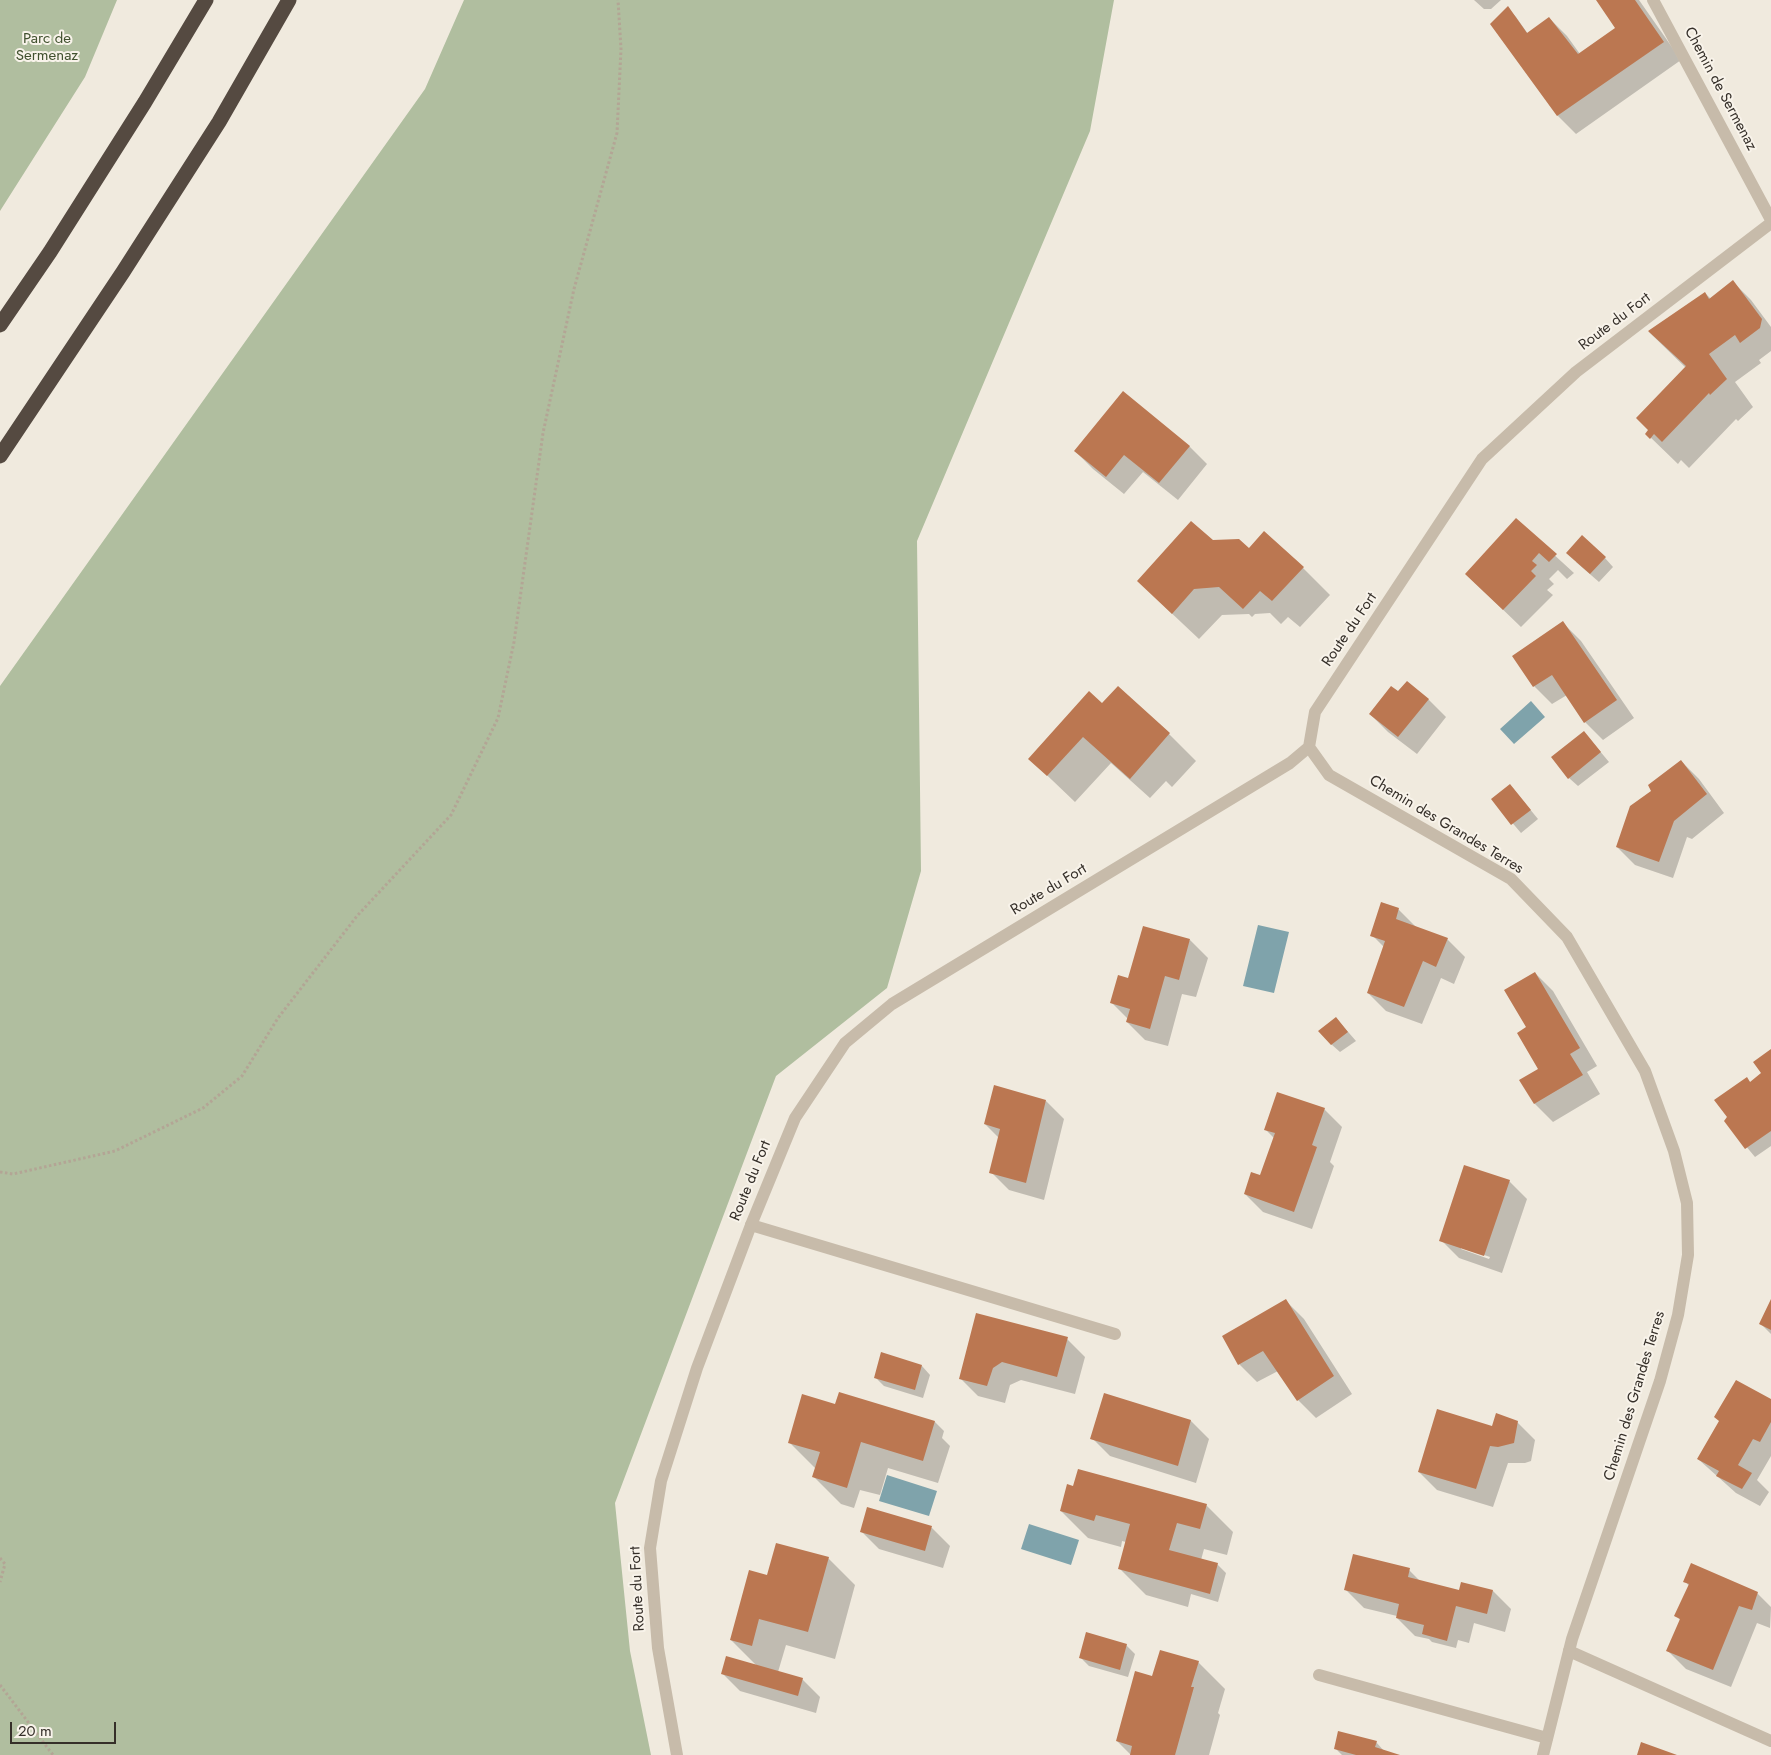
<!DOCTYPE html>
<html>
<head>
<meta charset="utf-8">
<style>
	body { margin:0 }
	#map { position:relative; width:1771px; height:1755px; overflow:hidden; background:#f0eade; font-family:Jost,sans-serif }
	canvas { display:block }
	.scale { position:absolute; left:10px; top:1722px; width:106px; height:22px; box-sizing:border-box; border:2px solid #352f29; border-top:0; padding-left:6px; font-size:15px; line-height:18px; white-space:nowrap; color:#352f29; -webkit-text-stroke:4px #f8f3ea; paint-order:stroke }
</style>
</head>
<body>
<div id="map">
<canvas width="1771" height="1755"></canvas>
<div class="scale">20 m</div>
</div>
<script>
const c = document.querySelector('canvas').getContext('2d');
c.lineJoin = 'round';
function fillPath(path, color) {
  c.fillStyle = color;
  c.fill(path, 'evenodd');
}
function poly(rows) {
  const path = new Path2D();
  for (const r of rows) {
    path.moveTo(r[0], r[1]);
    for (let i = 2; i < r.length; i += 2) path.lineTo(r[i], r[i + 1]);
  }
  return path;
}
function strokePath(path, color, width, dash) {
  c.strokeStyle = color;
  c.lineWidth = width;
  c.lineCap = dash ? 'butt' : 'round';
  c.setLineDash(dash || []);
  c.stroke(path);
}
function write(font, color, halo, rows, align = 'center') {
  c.font = font + ' Jost,sans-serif';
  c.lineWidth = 4;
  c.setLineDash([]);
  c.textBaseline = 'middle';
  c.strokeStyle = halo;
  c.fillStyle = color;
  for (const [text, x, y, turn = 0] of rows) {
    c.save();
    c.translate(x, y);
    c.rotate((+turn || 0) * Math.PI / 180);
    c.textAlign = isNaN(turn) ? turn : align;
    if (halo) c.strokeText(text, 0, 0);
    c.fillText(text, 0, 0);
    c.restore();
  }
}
const green = poly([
	[0,0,117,0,85,77,0,211],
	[464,0,1114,0,1090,131,917,541,921,871,887,988,776,1076,615,1503,630,1651,651,1755,0,1755,0,686,425,89]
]);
const water = poly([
	[1531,701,1545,717,1514,744,1500,729],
	[1258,925,1289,932,1274,993,1243,986],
	[887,1475,937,1491,929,1516,879,1501],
	[1029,1524,1079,1540,1071,1565,1021,1549]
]);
const shadow = poly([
	[1474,0,1501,0,1491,9,1484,9],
	[1598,0,1639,0,1681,60,1576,134,1558,116,1491,24,1508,8,1516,17,1528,34,1549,18,1567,36,1580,54,1617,28],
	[1733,282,1751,300,1771,327,1771,351,1759,360,1761,363,1735,382,1753,407,1738,421,1736,419,1689,468,1681,460,1678,464,1647,434,1686,368,1649,332,1705,293,1711,299],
	[1189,446,1207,464,1178,500,1143,472,1124,494,1093,469,1075,451],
	[1516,520,1574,573,1567,579,1558,570,1549,579,1554,584,1547,590,1553,595,1521,627,1466,574],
	[1212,541,1249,550,1303,568,1330,595,1300,627,1288,617,1281,624,1270,613,1255,614,1252,617,1249,614,1222,615,1199,639,1165,607],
	[1605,558,1613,567,1599,582,1576,562],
	[1563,623,1581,641,1634,718,1603,740,1585,722,1567,695,1552,704,1534,686],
	[1118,688,1169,734,1196,761,1172,787,1166,781,1150,798,1111,763,1075,802,1030,759,1103,705],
	[1428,699,1446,717,1417,754,1388,732,1370,714],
	[1584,732,1609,762,1578,786,1569,778],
	[1681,761,1699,779,1724,813,1692,839,1687,837,1673,878,1635,865,1617,847,1653,792],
	[1510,785,1538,819,1521,833,1492,799],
	[1398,909,1416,927,1447,939,1465,957,1454,984,1441,978,1422,1024,1386,1011,1368,993,1384,947,1372,935],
	[1190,940,1208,958,1196,997,1182,994,1168,1046,1145,1040,1127,1022,1128,1019,1111,1002],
	[1535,973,1553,991,1597,1066,1587,1072,1600,1094,1553,1122,1535,1104,1521,1080,1539,1069,1528,1028],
	[1336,1018,1356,1041,1340,1052,1331,1044],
	[1771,1051,1771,1146,1755,1157,1725,1121,1746,1078,1751,1083,1763,1073],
	[1046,1101,1064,1119,1044,1200,1009,1190,991,1172,999,1138,985,1124],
	[1324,1109,1342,1127,1330,1162,1334,1166,1312,1229,1263,1212,1245,1194,1261,1177,1274,1138,1265,1129],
	[1509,1181,1527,1199,1502,1273,1459,1258,1441,1240],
	[1461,1247,1490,1257,1489,1259,1461,1249],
	[1286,1301,1304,1319,1352,1394,1316,1418,1298,1400,1278,1371,1257,1382,1239,1364,1224,1337],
	[1771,1302,1771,1334,1761,1324],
	[977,1314,1067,1339,1085,1357,1075,1394,1021,1380,1010,1385,1005,1403,978,1396,960,1378],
	[922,1366,930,1375,923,1398,884,1386,875,1377],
	[1105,1395,1191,1421,1209,1439,1196,1483,1110,1456,1092,1438],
	[1771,1401,1771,1456,1757,1480,1769,1492,1760,1506,1736,1493,1698,1459],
	[836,1405,935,1422,944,1431,942,1438,950,1446,938,1483,888,1468,880,1495,860,1490,854,1508,841,1504,814,1477,816,1469,789,1442],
	[1517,1422,1535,1440,1531,1461,1525,1463,1508,1463,1493,1507,1437,1490,1419,1472,1493,1427],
	[1206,1505,1233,1532,1227,1555,1204,1549,1201,1560,1217,1564,1226,1573,1218,1602,1191,1594,1188,1607,1146,1595,1119,1568,1126,1542,1122,1541,1121,1547,1088,1538,1061,1511],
	[868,1508,932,1528,950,1546,943,1568,879,1549,861,1531],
	[828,1558,855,1585,835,1659,786,1645,778,1672,802,1679,820,1697,816,1713,740,1691,722,1673,758,1667,731,1640],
	[1409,1570,1421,1582,1460,1592,1462,1583,1493,1591,1511,1609,1505,1632,1474,1623,1469,1643,1458,1640,1456,1648,1432,1642,1429,1639,1415,1636,1397,1618,1397,1616,1364,1608,1346,1590],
	[1685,1581,1757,1593,1771,1607,1770,1628,1757,1623,1731,1687,1686,1669,1668,1651,1680,1620,1676,1615,1689,1586],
	[1126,1645,1135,1654,1128,1677,1089,1666,1080,1657],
	[1198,1662,1225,1689,1218,1713,1220,1715,1209,1755,1131,1755,1117,1741,1153,1677],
	[1376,1742,1385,1752,1398,1755,1342,1755,1335,1748]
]);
const building = poly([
	[1596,0,1635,0,1664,42,1557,116,1490,24,1508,6,1527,33,1549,17,1578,54,1615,28],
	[1733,280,1762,319,1760,328,1740,343,1735,335,1709,354,1727,379,1710,395,1709,393,1662,442,1654,434,1650,439,1645,434,1648,430,1636,418,1686,366,1648,331,1705,292,1709,299],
	[1123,391,1190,446,1159,483,1124,455,1106,477,1074,451],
	[1516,518,1557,554,1549,562,1539,553,1532,561,1537,565,1531,571,1536,576,1503,610,1465,574],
	[1191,521,1213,540,1239,539,1249,548,1264,531,1304,567,1272,601,1260,591,1243,609,1219,587,1194,589,1172,614,1137,581],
	[1582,535,1606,557,1590,574,1566,553],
	[1563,621,1617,700,1584,723,1552,675,1533,687,1512,656],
	[1407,681,1429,699,1398,737,1369,714,1391,686,1398,691],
	[1118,686,1170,733,1130,779,1083,737,1047,776,1028,759,1089,691,1102,703],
	[1584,731,1601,752,1568,779,1551,757],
	[1681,760,1707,794,1674,821,1659,862,1616,847,1630,806,1651,791,1648,785],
	[1510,784,1531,810,1511,825,1491,799],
	[1381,902,1399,908,1396,919,1448,938,1436,967,1423,961,1404,1007,1367,993,1385,941,1370,936],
	[1143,926,1190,939,1179,980,1165,976,1150,1029,1126,1022,1130,1009,1110,1003,1118,975,1128,978],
	[1535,972,1580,1048,1570,1054,1583,1075,1534,1104,1519,1080,1538,1069,1517,1033,1526,1027,1504,990],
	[1336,1017,1348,1032,1331,1045,1318,1031],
	[1771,1049,1771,1131,1745,1149,1724,1121,1727,1117,1714,1100,1747,1077,1750,1082,1761,1073,1753,1062],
	[994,1085,1046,1100,1026,1183,989,1173,1000,1129,984,1124],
	[1277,1092,1325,1108,1312,1145,1317,1147,1294,1212,1244,1194,1251,1172,1260,1175,1275,1133,1264,1130],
	[1464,1165,1510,1180,1484,1256,1439,1241],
	[1286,1299,1334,1376,1297,1401,1263,1351,1238,1365,1222,1336],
	[1771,1299,1771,1330,1759,1324],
	[976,1313,1068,1337,1057,1377,1002,1362,993,1368,987,1386,959,1379],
	[881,1352,922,1365,915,1390,874,1378],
	[1736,1380,1771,1399,1771,1422,1760,1442,1753,1439,1738,1465,1752,1473,1742,1489,1716,1476,1719,1471,1697,1459,1719,1421,1714,1417],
	[839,1392,935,1421,923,1461,861,1442,847,1488,812,1477,820,1452,788,1443,802,1394,835,1404],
	[1104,1393,1191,1420,1178,1466,1090,1439],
	[1437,1409,1492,1426,1496,1413,1518,1421,1514,1443,1498,1447,1490,1446,1476,1489,1418,1472],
	[1078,1469,1207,1504,1200,1529,1177,1523,1169,1550,1218,1563,1210,1594,1118,1569,1130,1524,1096,1515,1094,1521,1060,1511,1067,1484,1073,1486],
	[867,1507,932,1526,925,1551,860,1532],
	[776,1543,829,1557,808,1632,759,1619,752,1646,730,1640,749,1570,767,1575],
	[1353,1554,1410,1568,1408,1577,1459,1590,1461,1582,1493,1590,1487,1614,1456,1606,1447,1641,1422,1634,1424,1625,1396,1618,1399,1604,1344,1590],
	[1691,1563,1758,1592,1752,1610,1739,1606,1713,1670,1666,1651,1680,1619,1674,1616,1689,1584,1683,1582],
	[1086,1632,1127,1644,1120,1670,1079,1658],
	[1160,1650,1199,1661,1191,1687,1194,1687,1175,1755,1130,1755,1132,1746,1116,1741,1135,1671,1152,1676],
	[726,1656,803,1678,798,1696,721,1674],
	[1338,1731,1377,1741,1375,1747,1400,1755,1356,1755,1334,1749],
	[1641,1742,1677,1755,1637,1755]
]);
const path = poly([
	[0,1172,13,1174,115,1151,203,1108,242,1076,278,1018,357,916,451,815,498,718,514,642,543,433,574,289,617,133,621,49,618,0],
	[0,1558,5,1564,0,1582],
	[0,1685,53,1755]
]);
const service = poly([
	[751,1225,1115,1334],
	[1569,1651,1771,1741],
	[1319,1675,1547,1738]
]);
const minor = poly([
	[1653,0,1771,220],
	[1309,747,1329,775,1511,879,1567,937,1645,1071,1674,1151,1687,1203,1688,1255,1678,1315,1660,1381,1572,1639,1543,1755],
	[677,1755,658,1648,650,1548,661,1481,697,1368,751,1225,795,1118,845,1043,892,1004,1290,763,1309,747,1315,712,1482,459,1576,372,1771,223]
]);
const motorway = poly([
	[0,325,50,252,145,102,206,0],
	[0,456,123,272,219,122,289,0]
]);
const parkNames = [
	["Parc de",47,39],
	["Sermenaz",47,56]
];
const streetNames = [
	["Chemin de Sermenaz",1720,89,62],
	["Route du Fort",1615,322,-37],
	["Route du Fort",1350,630,-56],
	["Chemin des Grandes Terres",1446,825,31],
	["Route du Fort",1049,890,-31],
	["Route du Fort",751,1181,-68],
	["Chemin des Grandes Terres",1635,1396,-73],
	["Route du Fort",638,1589,-93]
];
fillPath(green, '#b0be9f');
fillPath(water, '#7fa3ab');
fillPath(shadow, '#0003');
fillPath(building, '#bb7751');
strokePath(path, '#b3a595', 3, [2.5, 2.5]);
strokePath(service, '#c7bbaa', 12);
strokePath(minor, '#c7bbaa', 12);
strokePath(motorway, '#554a41', 15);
write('15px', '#41512f', '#f8f3ea', parkNames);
write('15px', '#352f29', '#f8f3ea', streetNames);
</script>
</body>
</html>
